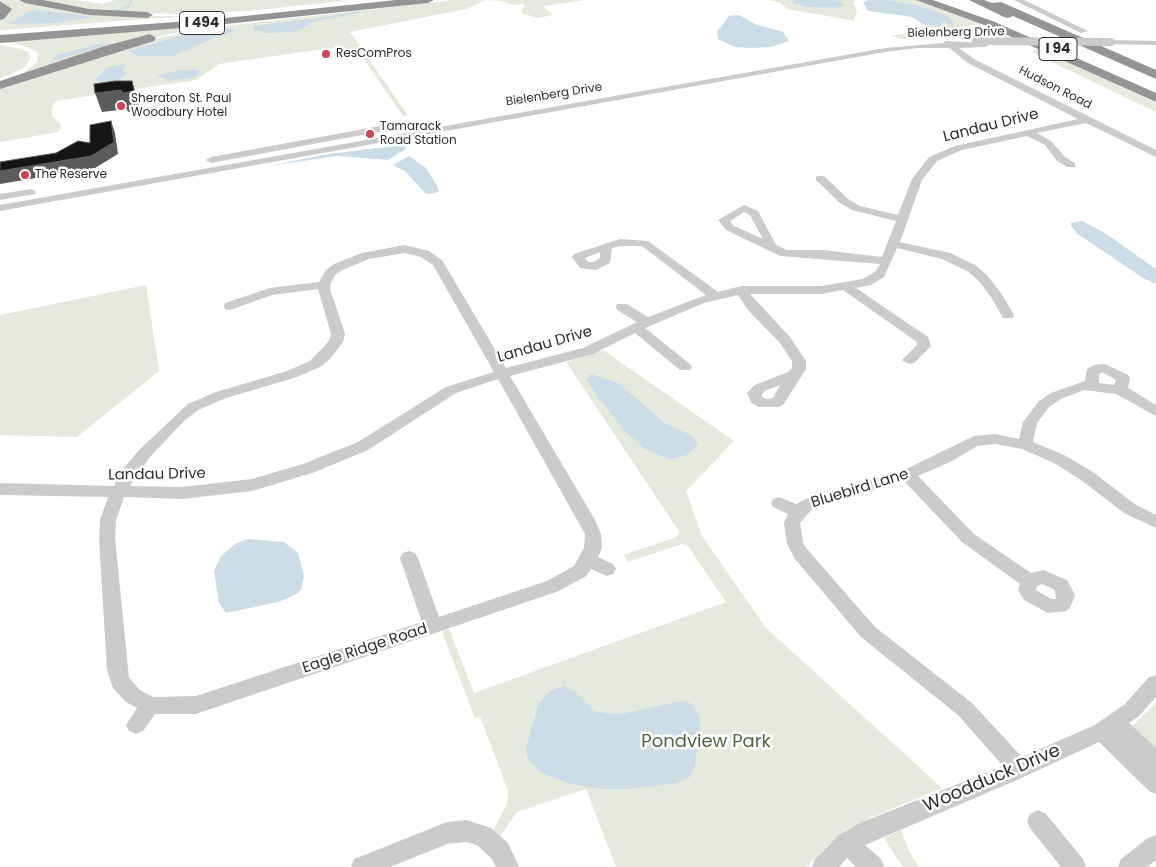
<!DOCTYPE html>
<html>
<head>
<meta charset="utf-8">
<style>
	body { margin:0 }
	canvas { display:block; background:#fff }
</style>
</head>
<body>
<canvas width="1156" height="867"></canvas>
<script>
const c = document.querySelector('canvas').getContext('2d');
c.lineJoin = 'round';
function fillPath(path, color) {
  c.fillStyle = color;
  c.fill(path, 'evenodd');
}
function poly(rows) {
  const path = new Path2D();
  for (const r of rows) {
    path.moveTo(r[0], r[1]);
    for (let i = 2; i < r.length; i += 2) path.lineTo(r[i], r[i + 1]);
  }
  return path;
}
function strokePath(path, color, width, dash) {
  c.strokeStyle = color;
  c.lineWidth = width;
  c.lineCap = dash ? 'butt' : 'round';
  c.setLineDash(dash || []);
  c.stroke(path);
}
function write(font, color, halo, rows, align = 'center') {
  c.font = font + ' Poppins,sans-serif';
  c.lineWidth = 5;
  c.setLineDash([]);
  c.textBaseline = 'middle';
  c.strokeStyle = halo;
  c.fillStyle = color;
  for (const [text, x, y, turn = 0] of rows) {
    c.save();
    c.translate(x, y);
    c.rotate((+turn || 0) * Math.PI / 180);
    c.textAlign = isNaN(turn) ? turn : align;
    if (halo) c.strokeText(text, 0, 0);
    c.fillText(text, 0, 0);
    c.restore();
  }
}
const green = poly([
	[0,0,15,0,65,9,143,16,187,16,0,30,0,19,9,8],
	[31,0,76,0,103,4,115,0,352,0,247,11,183,14,103,12],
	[453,0,585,0,543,6,553,15,538,18,521,13,525,4,514,5,501,1,486,0,466,9,350,32,408,115,403,116,360,54,354,51,331,48,219,64,196,80,61,100,55,102,52,107,52,116,60,123,61,128,58,132,0,142,0,87,144,41,208,28],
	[768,0,793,0,793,4,799,6,834,8,846,7,838,0,855,0,853,3,857,11,854,19,856,21,787,9,781,3],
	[886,0,919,0,987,23,916,35,916,39,901,39,891,36,914,32,916,27,943,24],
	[210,25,125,44,22,74,37,62,38,52,18,44,0,42],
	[0,45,22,49,28,52,31,57,24,68,0,79],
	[1040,48,1156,103,1156,112,1031,52],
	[146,285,159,371,77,437,0,435,0,315],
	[603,350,734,441,686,491,702,536,766,628,942,788,870,818,845,832,829,844,807,867,616,867,586,789,517,812,499,838,494,833,494,829,507,804,508,791,480,716,475,718,442,632,449,629,474,693,726,602,688,546,682,544,628,562,623,555,677,537,679,531,566,362],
	[1156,703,1156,754,1132,726],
	[901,830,909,851,919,867,903,867,884,838]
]);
const water = poly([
	[793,0,838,0,846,6,838,8,807,7,793,4],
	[868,0,887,0,921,6,946,15,955,24,950,25,942,21,941,23,947,26,926,26,912,17,868,11,863,2],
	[36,10,75,14,91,17,59,23,9,24,29,11],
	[739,15,755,24,783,32,789,41,771,47,751,48,735,47,718,39,717,32,729,16],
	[309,19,315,21,296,32,265,33,252,29,253,26],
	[231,28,235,31,214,38,173,56,137,56,128,51,180,36],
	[102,43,110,44,48,63,58,55],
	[126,64,123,70,126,74,120,79,103,83,95,80,107,67],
	[180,70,197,70,200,73,195,77,168,81,157,75],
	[404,145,406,149,388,160,337,156,268,166,328,154],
	[409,156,426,168,437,186,439,192,430,194,425,193,405,171,393,165],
	[1082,221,1105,233,1156,269,1156,284,1143,278,1078,234,1071,226,1071,223],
	[591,374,618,383,666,424,691,435,698,444,687,455,670,459,646,450,626,432,600,400,586,379],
	[248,539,284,542,298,553,304,576,301,590,295,595,278,602,226,613,219,603,214,571,221,556,235,544],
	[564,686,576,692,594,711,608,714,626,713,676,702,684,701,692,704,699,716,700,727,695,765,690,777,677,783,630,789,602,789,570,784,541,772,528,759,526,752,528,741,538,705,550,691]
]);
const stream = poly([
	[117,11,129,6,131,0],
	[315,20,359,12]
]);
const minor = poly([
	[1014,0,1024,0,1088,31,1081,33,1014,0],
	[1111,40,1156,41,1156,45,1108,44,1107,42,1111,40],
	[945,41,988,43,989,45,985,47,959,48,974,59,1156,150,1156,157,1086,123,1037,133,1051,141,1065,157,1075,163,1075,167,1067,167,1057,161,1045,145,1027,136,962,150,937,161,922,180,900,242,950,253,975,265,986,274,1001,293,1014,315,1013,318,1003,318,991,297,978,280,967,271,942,259,897,248,884,277,871,285,856,288,928,337,931,346,914,363,909,364,902,360,917,345,917,342,843,290,821,294,750,294,790,337,806,361,806,369,783,405,778,407,758,407,751,402,747,393,755,385,788,372,792,368,792,361,780,343,748,310,738,295,704,303,645,328,690,364,692,367,690,370,680,370,635,333,593,354,510,376,595,520,601,534,602,548,598,557,613,564,616,569,613,574,607,576,591,569,586,576,559,591,196,714,155,714,143,731,136,734,129,731,126,725,137,708,126,702,113,688,107,670,99,538,100,520,108,497,0,495,0,483,114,486,121,471,139,450,188,404,216,392,287,371,310,361,329,341,331,334,318,289,272,295,230,310,225,309,224,306,225,303,270,288,319,282,326,270,334,264,362,253,405,245,429,251,442,260,506,368,583,348,637,322,617,310,616,307,617,304,627,304,648,317,706,295,642,246,620,246,612,248,610,263,596,270,580,268,572,257,574,254,620,239,648,241,718,292,741,286,821,286,863,279,876,271,880,264,780,256,726,230,718,220,744,205,758,211,776,245,787,250,823,250,882,257,896,221,852,210,840,203,816,180,816,176,824,176,848,199,860,206,898,215,912,179,929,157,955,146,1078,119,968,63,949,48,918,48,885,52,0,211,0,205,885,48,944,43,945,41],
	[744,212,750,215,763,239,734,226,730,221,744,212],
	[600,252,600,258,594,262,588,262,585,258,600,252],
	[405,253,421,257,433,265,494,372,446,387,358,442,303,464,252,479,182,487,130,486,149,458,184,421,198,410,226,398,297,377,320,367,330,359,343,342,345,334,331,292,330,285,335,275,342,270,369,259,405,253],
	[498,379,585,534,584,548,574,566,547,581,439,617,418,558,415,553,409,551,403,553,400,558,422,622,196,696,153,697,140,690,129,678,115,538,116,520,124,497,182,499,252,491,315,472,368,450,456,393,498,379],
	[780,385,773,398,766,399,762,397,762,394,765,391,780,385],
	[402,122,407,125,405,127,211,163,206,160,211,157,402,122],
	[31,189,36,192,35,194,0,200,0,194,31,189],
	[1105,364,1128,375,1130,378,1128,388,1156,405,1156,416,1116,394,1084,390,1061,399,1049,407,1037,423,1033,442,1064,455,1093,472,1136,505,1156,515,1156,528,1124,513,1081,480,1054,463,1022,449,995,444,977,446,950,462,918,476,974,534,1031,573,1043,570,1067,580,1075,595,1070,608,1066,611,1048,613,1024,600,1018,590,1020,584,962,542,904,481,813,508,800,523,803,543,807,549,875,627,972,703,1022,757,1095,725,1125,704,1149,677,1156,675,1156,697,1139,716,1129,723,1156,748,1156,794,1149,791,1099,742,1017,780,865,845,881,859,884,867,856,867,847,858,839,867,812,867,815,859,839,835,860,823,1003,766,958,715,861,637,795,559,787,544,784,523,788,514,773,507,771,503,773,499,779,497,796,504,812,496,902,471,974,436,995,434,1019,439,1023,422,1039,401,1051,393,1085,381,1087,369,1094,365,1105,364],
	[1102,372,1116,380,1114,385,1099,383,1099,374,1102,372],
	[1042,584,1055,590,1056,599,1051,599,1036,590,1037,586,1042,584],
	[1038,810,1046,814,1083,859,1086,867,1061,867,1030,828,1027,821,1030,814,1038,810],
	[466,820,491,828,497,833,508,843,519,867,496,867,492,859,477,845,466,842,447,844,390,867,351,867,354,859,362,856,447,822,466,820],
	[1156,835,1156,860,1147,867,1118,867,1121,859,1148,838,1156,835]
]);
const highway = poly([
	[19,0,43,0,89,9,147,12,153,15,147,18,89,15,25,3,19,0],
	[396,0,434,0,428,3,216,25,0,43,0,35,216,19,396,0],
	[916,0,933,0,995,22,1156,93,1156,102,987,26,916,0],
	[969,0,984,0,992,3,1001,2,1156,70,1156,79,1013,16,1008,18,1004,17,969,0],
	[0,1,12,9,4,19,0,20,0,1],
	[150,34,156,38,154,41,0,89,0,81,105,46,150,34]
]);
const minorBridge = poly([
	[976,41,1111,42]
]);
const shadedWall = poly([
	[132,81,138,100,140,110,128,112,127,109,102,112,95,93],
	[111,121,115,133,118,154,95,168,0,184,0,171,91,156]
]);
const building = poly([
	[115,81,132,81,134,91,122,93,121,90,95,93,94,84,115,81],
	[111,121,114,142,91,156,0,171,0,162,56,153,78,141,90,143,90,125,111,121]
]);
const markers = [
	[326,54,5,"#d44154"],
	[121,106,5,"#d44154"],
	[370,134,5,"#d44154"],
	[25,175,5,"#d44154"]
];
const farStreetnames = [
	["Bielenberg Drive",956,33,-1],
	["Hudson Road",1055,88,27],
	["Bielenberg Drive",554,95,-9]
];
const farPoinames = [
	["ResComPros",336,54],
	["Sheraton St. Paul",131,99],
	["Woodbury Hotel",131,113],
	["Tamarack",380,127],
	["Road Station",380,141],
	["The Reserve",35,175]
];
const shields = [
	[202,23,45],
	[1058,49,38]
];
const shieldNames = [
	["I 494",202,23],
	["I 94",1058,49]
];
const streetNames = [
	["Landau Drive",991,126,-14],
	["Landau Drive",545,345,-16],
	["Landau Drive",157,475,-1],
	["Bluebird Lane",860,489,-17],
	["Eagle Ridge Road",365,649,-18]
];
const nearParknames = [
	["Pondview Park",706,742]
];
const nearStreetnames = [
	["Woodduck Drive",992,779,-23]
];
fillPath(green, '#e5eadd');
fillPath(water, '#cbdee8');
strokePath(stream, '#cbdee8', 2);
fillPath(minor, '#cbcbcb');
fillPath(highway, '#959595');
strokePath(minorBridge, '#cbcbcb', 8);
fillPath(shadedWall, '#5b5b5b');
fillPath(building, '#151515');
strokePath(building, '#5b5b5b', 1);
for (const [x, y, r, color] of markers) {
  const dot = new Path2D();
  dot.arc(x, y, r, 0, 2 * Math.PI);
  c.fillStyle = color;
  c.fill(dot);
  strokePath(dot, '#fff', 2);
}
write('12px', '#2e2e2e', '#fff', farStreetnames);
write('12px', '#2e2e2e', '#fff', farPoinames, 'left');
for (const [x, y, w] of shields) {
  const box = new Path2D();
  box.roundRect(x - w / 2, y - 11.5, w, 23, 4);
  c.fillStyle = '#fff';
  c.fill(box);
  strokePath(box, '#2e2e2e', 1);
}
write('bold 14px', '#2e2e2e', null, shieldNames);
write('15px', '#2e2e2e', '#fff', streetNames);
write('18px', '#536540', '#fff', nearParknames);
write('18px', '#2e2e2e', '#fff', nearStreetnames);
</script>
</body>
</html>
